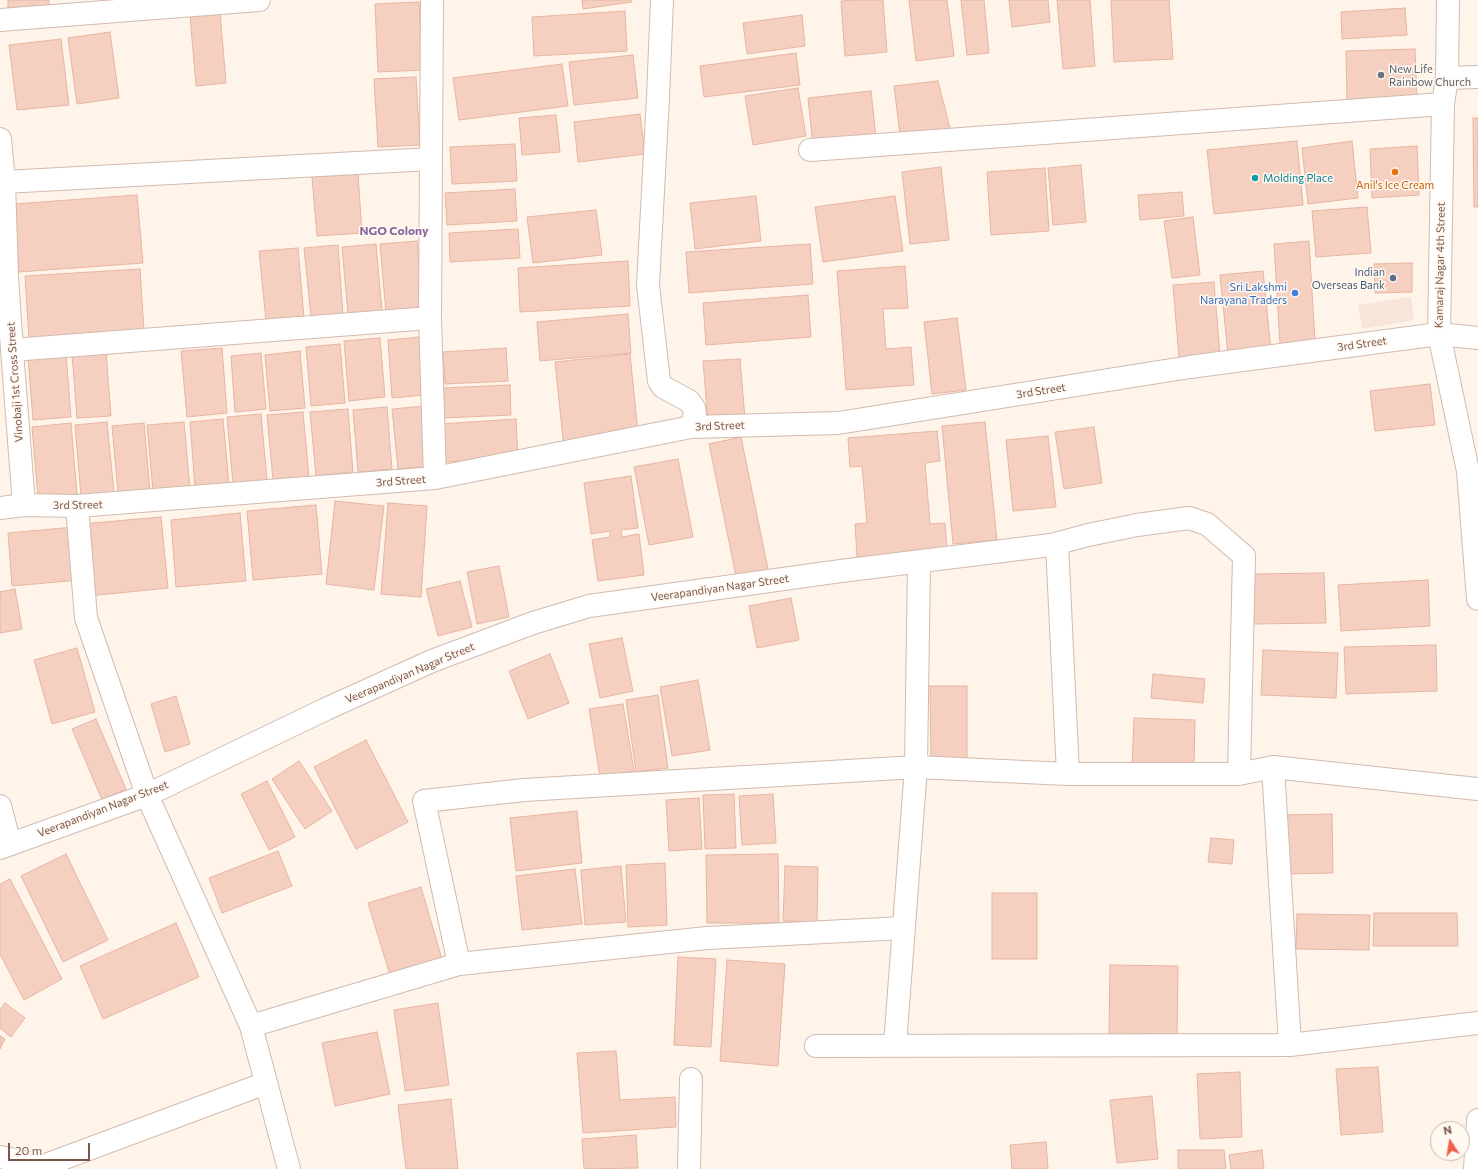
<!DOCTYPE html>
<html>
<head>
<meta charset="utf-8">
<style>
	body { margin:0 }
	#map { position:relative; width:1478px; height:1169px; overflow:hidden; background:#fef4ea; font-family:Commissioner,sans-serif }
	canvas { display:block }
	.north { position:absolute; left:1430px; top:1121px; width:40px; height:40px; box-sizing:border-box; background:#fff9f2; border:1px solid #cab8af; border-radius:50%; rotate:348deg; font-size:11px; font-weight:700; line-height:16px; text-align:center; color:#7b574b }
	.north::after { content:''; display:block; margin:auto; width:14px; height:18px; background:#ed5f4a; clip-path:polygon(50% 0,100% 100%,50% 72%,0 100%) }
	.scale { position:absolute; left:8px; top:1143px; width:82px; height:18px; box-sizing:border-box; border:2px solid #7b574b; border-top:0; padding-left:5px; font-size:12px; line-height:14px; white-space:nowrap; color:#7b574b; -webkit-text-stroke:3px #fff9f2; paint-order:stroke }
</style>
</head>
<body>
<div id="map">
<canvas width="1478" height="1169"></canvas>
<div class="north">N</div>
<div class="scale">20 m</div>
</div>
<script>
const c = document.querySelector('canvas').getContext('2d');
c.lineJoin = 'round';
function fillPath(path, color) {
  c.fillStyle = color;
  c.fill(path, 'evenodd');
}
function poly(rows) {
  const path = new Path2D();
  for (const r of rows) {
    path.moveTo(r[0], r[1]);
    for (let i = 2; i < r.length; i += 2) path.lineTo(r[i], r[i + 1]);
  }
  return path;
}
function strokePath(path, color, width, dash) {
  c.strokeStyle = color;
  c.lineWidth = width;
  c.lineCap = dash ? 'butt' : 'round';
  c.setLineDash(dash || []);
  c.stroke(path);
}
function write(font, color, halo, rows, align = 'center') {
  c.font = font + ' Commissioner,sans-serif';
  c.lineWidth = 3;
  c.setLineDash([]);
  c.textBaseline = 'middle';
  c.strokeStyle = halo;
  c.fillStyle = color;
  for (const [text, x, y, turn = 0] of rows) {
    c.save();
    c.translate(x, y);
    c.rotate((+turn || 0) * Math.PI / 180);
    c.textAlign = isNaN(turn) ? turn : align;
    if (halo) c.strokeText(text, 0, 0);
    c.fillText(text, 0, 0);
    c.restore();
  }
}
const residential = poly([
	[1411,297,1414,320,1362,329,1358,305]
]);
const building = poly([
	[8,0,49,0,49,5,8,8,8,0],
	[582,0,631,0,632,2,583,9,582,0],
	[854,0,883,0,887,52,845,56,841,1,854,0],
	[909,0,947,0,954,56,916,61,909,0],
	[961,0,984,0,989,53,967,55,961,0],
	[1009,0,1048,0,1050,22,1012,27,1009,0],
	[1057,0,1090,0,1095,66,1063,69,1057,0],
	[1111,0,1169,0,1173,59,1114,62,1111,0],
	[419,2,423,70,378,72,375,4,419,2],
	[1405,8,1407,35,1342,39,1341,12,1405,8],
	[625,11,627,51,534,56,532,17,625,11],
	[220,12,226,83,196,86,190,15,220,12],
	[802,15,805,46,747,54,743,23,802,15],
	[110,32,119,98,77,104,68,38,110,32],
	[61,39,69,105,17,110,9,45,61,39],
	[1415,49,1417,100,1347,102,1346,51,1415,49],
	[796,53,800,85,704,97,700,66,796,53],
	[633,55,638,98,574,105,569,62,633,55],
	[562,64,568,106,459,120,453,78,562,64],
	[416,77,420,145,378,147,374,79,416,77],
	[938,81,951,132,900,135,894,86,938,81],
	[798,88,806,136,753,145,745,96,798,88],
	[871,91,876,138,813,146,808,98,871,91],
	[640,114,645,154,578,162,574,122,640,114],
	[556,115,560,152,522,155,519,118,556,115],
	[1473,118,1478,118,1478,207,1474,207,1473,118],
	[1297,141,1303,205,1214,214,1207,150,1297,141],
	[1352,141,1358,198,1308,204,1302,148,1352,141],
	[515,144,517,181,452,184,450,147,515,144],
	[1417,146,1419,195,1372,198,1370,149,1417,146],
	[1081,165,1086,222,1053,225,1048,168,1081,165],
	[941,167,949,240,910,244,902,172,941,167],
	[1045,168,1049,231,991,235,987,172,1045,168],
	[358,174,362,233,317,236,312,177,358,174],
	[515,189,517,221,447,225,445,193,515,189],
	[1182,192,1184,216,1140,220,1138,195,1182,192],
	[137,195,143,263,19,272,14,204,137,195],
	[756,196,761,241,695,249,690,203,756,196],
	[895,196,903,251,823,262,815,207,895,196],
	[1367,207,1371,253,1316,257,1312,211,1367,207],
	[596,210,602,255,533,263,527,217,596,210],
	[1193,217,1200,275,1172,278,1164,221,1193,217],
	[518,229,520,258,450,262,449,233,518,229],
	[417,241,423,310,386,313,380,244,417,241],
	[1309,241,1315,341,1280,344,1274,244,1309,241],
	[376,244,382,311,348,314,342,247,376,244],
	[810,244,813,284,689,293,686,252,810,244],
	[338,245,343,315,311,317,304,248,338,245],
	[298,248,304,318,266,321,259,251,298,248],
	[628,261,630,306,520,312,518,268,628,261],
	[1412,263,1412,292,1375,293,1374,264,1412,263],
	[905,266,908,308,883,309,886,349,911,347,914,385,846,390,837,271,905,266],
	[140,269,144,331,29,339,25,276,140,269],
	[1263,271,1271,350,1228,354,1220,275,1263,271],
	[1214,282,1220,355,1179,358,1173,285,1214,282],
	[808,295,811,337,706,345,703,303,808,295],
	[628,314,631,353,540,361,537,322,628,314],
	[957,318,966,390,932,394,924,322,957,318],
	[420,337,425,395,392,398,388,340,420,337],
	[380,338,385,397,349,401,344,341,380,338],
	[340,344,345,403,311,406,306,347,340,344],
	[222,348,227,413,187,417,181,351,222,348],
	[506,348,508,381,445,384,443,352,506,348],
	[106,351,111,416,77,418,72,354,106,351],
	[300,351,305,408,270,411,265,355,300,351],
	[261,353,266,409,235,412,231,356,261,353],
	[66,354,71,417,33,420,28,357,66,354],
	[630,354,638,433,564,448,555,362,630,354],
	[740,359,745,419,708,422,703,361,740,359],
	[1430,384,1435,425,1375,431,1370,391,1430,384],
	[510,385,511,415,443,418,442,388,510,385],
	[425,406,430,466,398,469,392,409,425,406],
	[387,407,392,469,358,472,353,410,387,407],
	[348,409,353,472,316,476,310,412,348,409],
	[303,412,309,477,273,480,267,415,303,412],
	[261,414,267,480,233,484,227,417,261,414],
	[223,419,229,485,195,488,190,422,223,419],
	[516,419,518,458,443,462,441,424,516,419],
	[107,422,114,492,81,496,75,425,107,422],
	[184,422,190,488,153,491,147,425,184,422],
	[985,422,997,540,953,544,942,426,985,422],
	[71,423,77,494,38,497,32,427,71,423],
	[144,423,150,491,118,493,112,426,144,423],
	[1094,427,1102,483,1064,489,1055,432,1094,427],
	[937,431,940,461,925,463,930,524,945,523,947,550,857,557,855,524,867,523,862,466,850,467,848,438,937,431],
	[1048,436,1056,507,1013,511,1006,440,1048,436],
	[741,437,768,569,736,576,709,444,741,437],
	[678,459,693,537,649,545,634,467,678,459],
	[631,476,638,528,621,530,622,537,639,534,644,575,598,581,592,540,610,537,610,531,591,534,584,483,631,476],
	[335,501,384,506,374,590,326,584,335,501],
	[388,503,427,506,421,597,381,594,388,503],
	[316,505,322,574,253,580,247,511,316,505],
	[240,513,246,581,176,587,171,520,240,513],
	[161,517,168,588,88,596,82,524,161,517],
	[74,527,79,580,12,586,8,533,74,527],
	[499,566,509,617,477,624,467,572,499,566],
	[1324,573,1326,623,1252,624,1252,574,1324,573],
	[1428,580,1430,626,1341,631,1338,585,1428,580],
	[460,581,472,627,438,636,426,589,460,581],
	[15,589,22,629,0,633,0,592,15,589],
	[791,598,799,640,757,648,749,606,791,598],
	[622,638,633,691,600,698,589,644,622,638],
	[1436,645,1437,691,1346,694,1344,647,1436,645],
	[77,648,95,712,52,724,34,660,77,648],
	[1263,650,1338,653,1336,698,1261,695,1263,650],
	[550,654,569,703,528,719,509,671,550,654],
	[1153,674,1205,679,1203,703,1151,698,1153,674],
	[698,680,710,750,672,756,660,687,698,680],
	[930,686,967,686,967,763,931,763,930,686],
	[658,695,668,768,636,772,626,700,658,695],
	[176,696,190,744,165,752,151,704,176,696],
	[623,704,634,771,600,777,589,709,623,704],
	[1134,718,1195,720,1194,767,1132,765,1134,718],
	[96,719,126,789,102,800,72,729,96,719],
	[366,740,408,822,356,849,314,767,366,740],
	[299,761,332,811,305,829,272,779,299,761],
	[267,781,295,837,269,850,241,794,267,781],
	[734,794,736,848,705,849,703,795,734,794],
	[773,794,776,843,742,845,739,796,773,794],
	[699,798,702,849,669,851,666,800,699,798],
	[577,811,582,863,516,871,510,818,577,811],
	[1332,814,1333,873,1285,874,1283,815,1332,814],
	[1211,838,1234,840,1232,864,1208,862,1211,838],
	[278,851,292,886,222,913,209,878,278,851],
	[66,854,108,940,63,962,21,876,66,854],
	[778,854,779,923,707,923,706,855,778,854],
	[665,863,667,925,628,927,626,865,665,863],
	[621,866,626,922,585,925,581,870,621,866],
	[785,866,818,867,817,922,783,921,785,866],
	[575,869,582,924,522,930,516,876,575,869],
	[10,879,62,979,24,1000,0,954,0,884,10,879],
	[421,887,442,959,390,975,368,903,421,887],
	[992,893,1037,893,1037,959,992,959,992,893],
	[1374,913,1457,913,1458,946,1373,946,1374,913],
	[1297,914,1370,915,1369,950,1296,949,1297,914],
	[176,923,199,977,103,1019,80,966,176,923],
	[678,957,716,959,711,1047,674,1045,678,957],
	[727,960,785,964,778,1066,720,1061,727,960],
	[1110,965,1178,966,1177,1036,1109,1036,1110,965],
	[5,1003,25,1018,11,1037,0,1028,0,1010,5,1003],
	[438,1003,449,1085,405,1091,394,1010,438,1003],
	[377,1032,390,1094,335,1106,322,1043,377,1032],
	[0,1036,5,1039,0,1049,0,1036],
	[616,1051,620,1100,675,1097,676,1127,583,1133,577,1053,616,1051],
	[1378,1067,1383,1132,1341,1135,1336,1069,1378,1067],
	[1240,1072,1242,1137,1200,1139,1197,1074,1240,1072],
	[1152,1096,1158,1159,1117,1163,1110,1100,1152,1096],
	[451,1099,458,1169,406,1169,398,1105,451,1099],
	[636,1135,638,1168,584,1169,582,1139,636,1135],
	[1046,1142,1048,1169,1012,1169,1010,1145,1046,1142],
	[1178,1150,1224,1150,1226,1169,1178,1169,1178,1150],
	[1262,1150,1264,1169,1231,1169,1229,1155,1262,1150]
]);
const street = poly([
	[432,0,430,318,435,478],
	[662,0,658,97,648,285,659,381,663,387,689,401,694,408,695,414,691,427],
	[1448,0,1447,78,1443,104,1439,334,1468,471,1478,599],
	[0,20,259,0],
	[1447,78,1478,77],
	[0,139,4,182,7,276,12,350,24,505],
	[810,150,1443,104],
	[4,182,431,159],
	[12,350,430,318],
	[77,506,86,618,147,795,251,1026,289,1169],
	[0,508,24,505,77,506,435,478,691,427,838,423,1190,367,1439,334,1478,338],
	[1057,544,1068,774],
	[1273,767,1290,1045],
	[0,806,10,844],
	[0,848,147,795,326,709,432,661,533,623,589,606,841,571,1051,545,1088,535,1137,525,1189,518,1207,524,1244,556,1239,774],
	[459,964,424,801,524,790,916,767,1068,774,1239,774,1273,767,1478,789],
	[251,1026,459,964,707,938,904,928],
	[895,1045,916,767,919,562],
	[816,1046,1290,1045,1478,1023],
	[0,1157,43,1166,266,1083],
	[689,1169,691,1079],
	[1475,1169,1478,1120]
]);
const markers = [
	[1381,75,4,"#6b7280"],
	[1395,172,4,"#e8710a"],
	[1255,178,4,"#0f9aa8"],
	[1393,278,4,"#5c6f8a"],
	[1295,293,4,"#3f7fe0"]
];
const worshipNames = [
	["New Life",1389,69],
	["Rainbow Church",1389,82]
];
const cultureNames = [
	["Molding Place",1263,178]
];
const foodNames = [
	["Anil's Ice Cream",1395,185]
];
const streetNames = [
	["Kamaraj Nagar 4th Street",1440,265,-89],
	["3rd Street",1362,344,-8],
	["Vinobaji 1st Cross Street",15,382,-94],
	["3rd Street",1041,391,-9],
	["3rd Street",720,426,-2],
	["3rd Street",401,481,-4],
	["3rd Street",78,505,-1],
	["Veerapandiyan Nagar Street",720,588,-8],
	["Veerapandiyan Nagar Street",410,673,-23],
	["Veerapandiyan Nagar Street",103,809,-21]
];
const serviceNames = [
	["Indian",1385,272],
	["Overseas Bank",1385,285]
];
const shopNames = [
	["Sri Lakshmi",1287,287],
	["Narayana Traders",1287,300]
];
const neighbourhoodNames = [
	["NGO Colony",394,231]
];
fillPath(residential, '#f6e5d8');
fillPath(building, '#f5d0c0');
strokePath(building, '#e8b4a0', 1);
strokePath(street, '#d2baae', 24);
strokePath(street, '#fff', 22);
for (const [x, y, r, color] of markers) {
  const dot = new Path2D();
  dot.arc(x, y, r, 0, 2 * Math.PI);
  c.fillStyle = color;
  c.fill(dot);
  strokePath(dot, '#fff9f2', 1.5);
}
write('11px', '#5b616d', '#fff9f2', worshipNames, 'left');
write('11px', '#0d838f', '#fff9f2', cultureNames, 'left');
write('11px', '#c56008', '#fff9f2', foodNames);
write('11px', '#7b574b', '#fff9f2', streetNames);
write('11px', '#4e5e75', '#fff9f2', serviceNames, 'right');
write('11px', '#366cbe', '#fff9f2', shopNames, 'right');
write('bold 12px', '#86679e', '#fff9f2', neighbourhoodNames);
</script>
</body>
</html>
